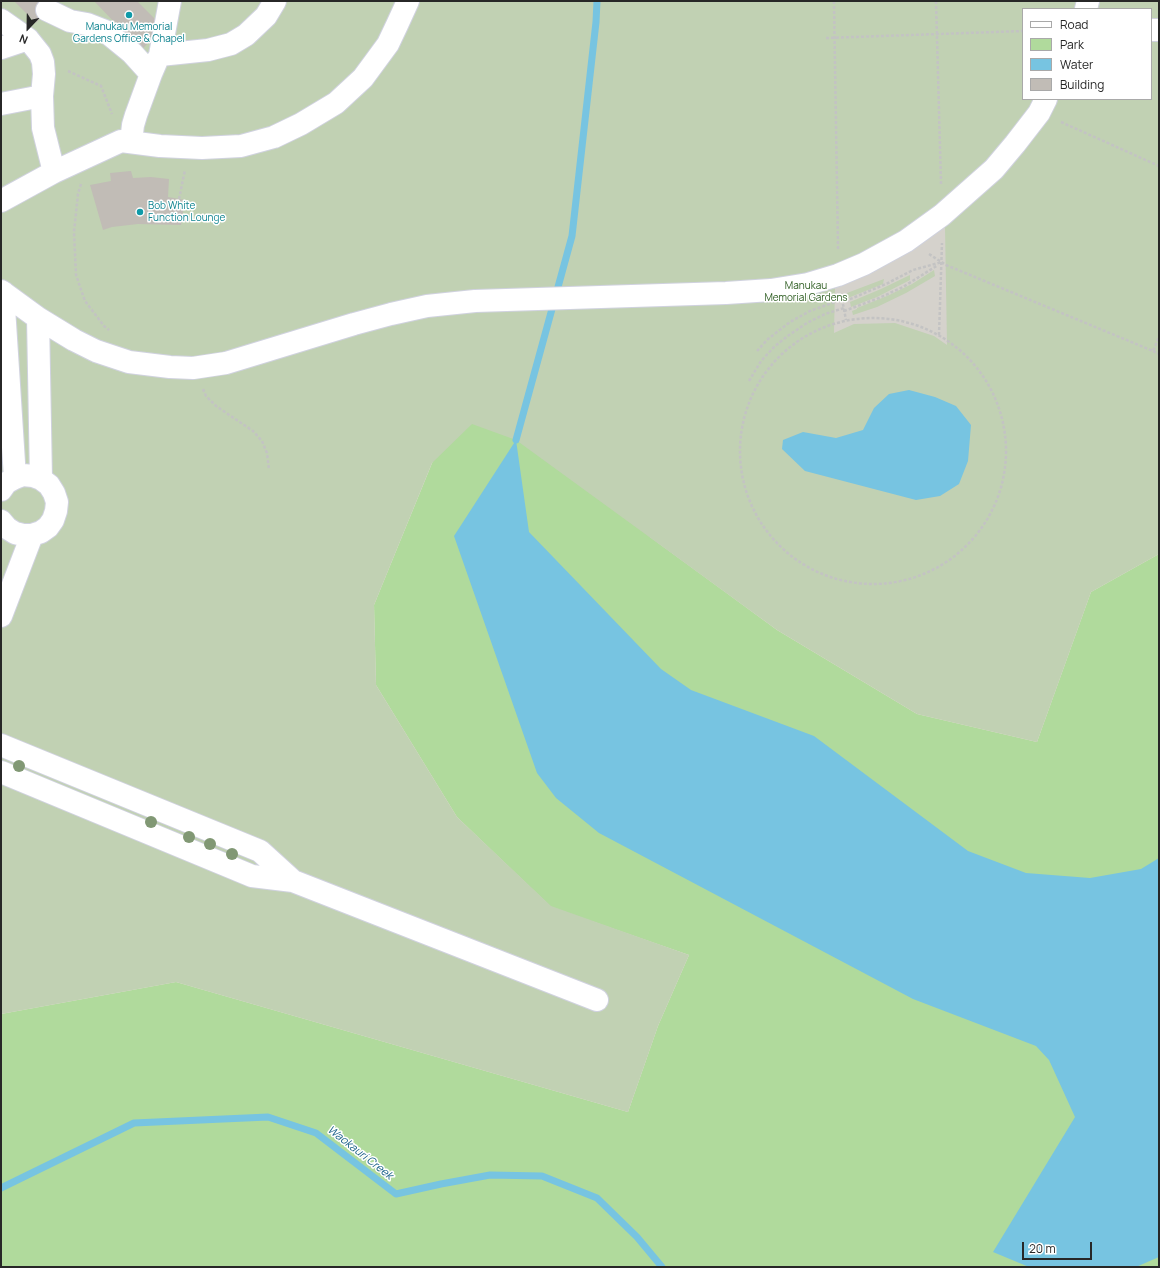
<!DOCTYPE html>
<html>
<head>
<meta charset="utf-8">
<style>
	body { margin:0 }
	#map { position:relative; width:1160px; height:1268px; overflow:hidden; background:#e8e2da; font-family:Manrope,sans-serif }
	canvas { display:block }
	.frame { position:absolute; inset:0; border:2px solid #272727; pointer-events:none }
	.legend { position:absolute; left:1022px; top:8px; width:130px; height:92px; box-sizing:border-box; background:#fff; border:1px solid #a9a9a9; margin:0; padding:5px 7px; list-style:none; font-size:12px; color:#272727 }
	.legend li { display:flex; align-items:center; gap:8px; height:20px }
	.legend b { width:20px; border:1px solid #a9a9a9 }
	.north { position:absolute; left:8px; top:8px; width:40px; height:40px; -webkit-text-stroke:3px #fff; paint-order:stroke; rotate:202deg; font-size:11px; font-weight:700; line-height:16px; text-align:center; color:#272727 }
	.north::after { content:''; display:block; margin:auto; width:14px; height:18px; background:#272727; clip-path:polygon(50% 0,100% 100%,50% 72%,0 100%) }
	.scale { position:absolute; left:1022px; top:1242px; width:70px; height:18px; box-sizing:border-box; border:2px solid #272727; border-top:0; padding-left:5px; font-size:12px; line-height:14px; white-space:nowrap; color:#272727; -webkit-text-stroke:3px #fff; paint-order:stroke }
</style>
</head>
<body>
<div id="map">
<canvas width="1160" height="1268"></canvas>
<div class="frame"></div>
<ul class="legend">
<li><b style="height:5px;background:#fff"></b>Road</li>
<li><b style="height:11px;background:#b0da9c"></b>Park</li>
<li><b style="height:11px;background:#77c4e1"></b>Water</li>
<li><b style="height:11px;background:#c1bcb6"></b>Building</li>
</ul>
<div class="north">N</div>
<div class="scale">20 m</div>
</div>
<script>
const c = document.querySelector('canvas').getContext('2d');
c.lineJoin = 'round';
function fillPath(path, color) {
  c.fillStyle = color;
  c.fill(path, 'evenodd');
}
function poly(rows) {
  const path = new Path2D();
  for (const r of rows) {
    if (r.length === 3) {
      path.moveTo(r[0] + r[2], r[1]);
      path.arc(r[0], r[1], r[2], 0, 2 * Math.PI);
      continue;
    }
    path.moveTo(r[0], r[1]);
    for (let i = 2; i < r.length; i += 2) path.lineTo(r[i], r[i + 1]);
  }
  return path;
}
function strokePath(path, color, width, dash) {
  c.strokeStyle = color;
  c.lineWidth = width;
  c.lineCap = dash ? 'butt' : 'round';
  c.setLineDash(dash || []);
  c.stroke(path);
}
function write(font, color, halo, rows, align = 'center') {
  c.font = font + ' Manrope,sans-serif';
  c.lineWidth = 3;
  c.setLineDash([]);
  c.textBaseline = 'middle';
  c.strokeStyle = halo;
  c.fillStyle = color;
  for (const [text, x, y, turn = 0] of rows) {
    c.save();
    c.translate(x, y);
    c.rotate((+turn || 0) * Math.PI / 180);
    c.textAlign = isNaN(turn) ? turn : align;
    if (halo) c.strokeText(text, 0, 0);
    c.fillText(text, 0, 0);
    c.restore();
  }
}
const green = poly([
	[466,345,650,537,777,630,917,714,1037,742,1091,592,1159,554,1159,1267,1,1267,1,1014,176,982,628,1112,658,1026,689,955,551,907,457,817,376,685,374,605,455,407]
]);
const cemetery = poly([
	[1,1,1159,1,1159,554,1091,592,1037,742,917,714,777,630,516,440,472,424,432,463,374,605,376,685,457,817,551,906,689,955,658,1026,628,1112,176,982,1,1014],
	[1023,9,1151,9,1151,99,1023,99]
]);
const plaza = poly([
	[945,227,947,345,934,336,895,323,854,324,834,333,835,287,916,246],
	[934,270,935,276,906,293,877,307,853,315,852,311,857,309,857,308,887,296,912,284],
	[910,275,910,280,877,297,851,307,850,302,881,289],
	[884,279,883,284,848,298,847,293]
]);
const water = poly([
	[909,390,935,397,956,406,971,425,968,461,959,484,940,496,916,500,805,471,782,449,783,440,803,432,836,438,863,430,874,408,889,394],
	[516,440,529,532,661,669,691,690,814,736,968,851,1026,873,1090,878,1141,869,1159,858,1159,1257,1136,1267,1029,1267,993,1252,1075,1117,1049,1060,1036,1046,913,999,599,833,556,798,537,773,454,536]
]);
const stream = poly([
	[516,440,572,236,596,22,597,1],
	[1,1188,134,1123,268,1117,316,1133,396,1194,441,1184,490,1175,542,1176,597,1198,637,1237,662,1267]
]);
const building = poly([
	[14,1,55,1,36,23],
	[94,1,137,1,164,28,141,50],
	[131,171,133,178,151,177,169,179,168,197,185,200,181,225,138,224,112,227,103,230,90,185,111,181,110,173]
]);
const path = poly([
	[834,1,838,250],
	[936,1,941,184],
	[826,38,1023,31],
	[68,71,101,86,112,114],
	[1061,122,1159,166],
	[81,184,78,194,74,232,76,275,85,301,104,326,109,330],
	[179,199,185,170],
	[929,254,946,265,1153,351,1159,337],
	[842,299,846,320],
	[840,300,848,300,888,283,913,270,942,262],
	[844,311,879,298,903,287,938,265],
	[873,451,133],
	[939,335,942,243],
	[757,351,768,339,790,322,810,311,835,302],
	[1153,351,1159,354],
	[749,381,761,361,775,346,789,335,807,323,825,314,844,308],
	[203,389,206,396,216,406,253,431,262,441,267,453,269,470]
]);
const minor = poly([
	[170,1,160,55,208,50,231,44,246,35,266,16,275,1],
	[1086,9,1088,1],
	[47,10,70,21,87,24,105,31,132,53,151,74],
	[1,20,28,39,40,54,43,62,44,74,42,96],
	[1151,30,1159,30],
	[1,48,28,39],
	[1,104,42,96,43,128,54,172],
	[131,142,133,125,136,115,151,74,157,60],
	[1,201,54,172,121,141,160,146,202,148,241,146,274,137,301,124,336,103,363,78,388,44,397,25,408,1],
	[1,291,38,318,74,340,96,351,129,362,170,367,193,368,226,363,354,324,391,314,427,306,475,301,726,293,771,290,808,284,838,275,864,264,906,241,942,215,994,169,1015,144,1039,113,1046,99],
	[3,292,15,478],
	[38,318,41,479],
	[1,490,6,483,15,478,23,475,33,476,41,479,49,485,54,493,57,502,56,511,53,520,48,527,41,532,32,535,23,535,15,533,7,528,1,521],
	[1,616,32,535],
	[1,745,260,851,293,881],
	[1,772,252,876,293,881,597,1000]
]);
const trees = [
	[19,766],
	[151,822],
	[189,837],
	[210,844],
	[232,854]
];
const markers = [
	[129,15,4,"#0f9aa8"],
	[140,212,4,"#0f9aa8"]
];
const cultureNames = [
	["Manukau Memorial",129,27],
	["Gardens Office & Chapel",129,39],
	["Bob White",148,206,"left"],
	["Function Lounge",148,218,"left"]
];
const parkNames = [
	["Manukau",806,286],
	["Memorial Gardens",806,298]
];
const waterNames = [
	["Waokauri Creek",360,1153,38]
];
fillPath(green, '#b0da9c');
fillPath(cemetery, '#c1d1b3');
fillPath(plaza, '#d5d2cc');
fillPath(water, '#77c4e1');
strokePath(stream, '#77c4e1', 7);
fillPath(building, '#c1bcb6');
strokePath(minor, '#d0d2df', 24);
strokePath(path, '#c3c3c3', 2.5, [3, 2]);
strokePath(minor, '#fff', 22);
c.fillStyle = '#819874';
for (const [x, y] of trees) {
  c.beginPath();
  c.arc(x, y, 6, 0, 2 * Math.PI);
  c.fill();
}
for (const [x, y, r, color] of markers) {
  const dot = new Path2D();
  dot.arc(x, y, r, 0, 2 * Math.PI);
  c.fillStyle = color;
  c.fill(dot);
  strokePath(dot, '#fff', 1.5);
}
write('10px', '#0d838f', '#fff', cultureNames);
write('10px', '#2c5c20', '#fff', parkNames);
write('italic 11px', '#1a6188', '#fff', waterNames);
</script>
</body>
</html>
